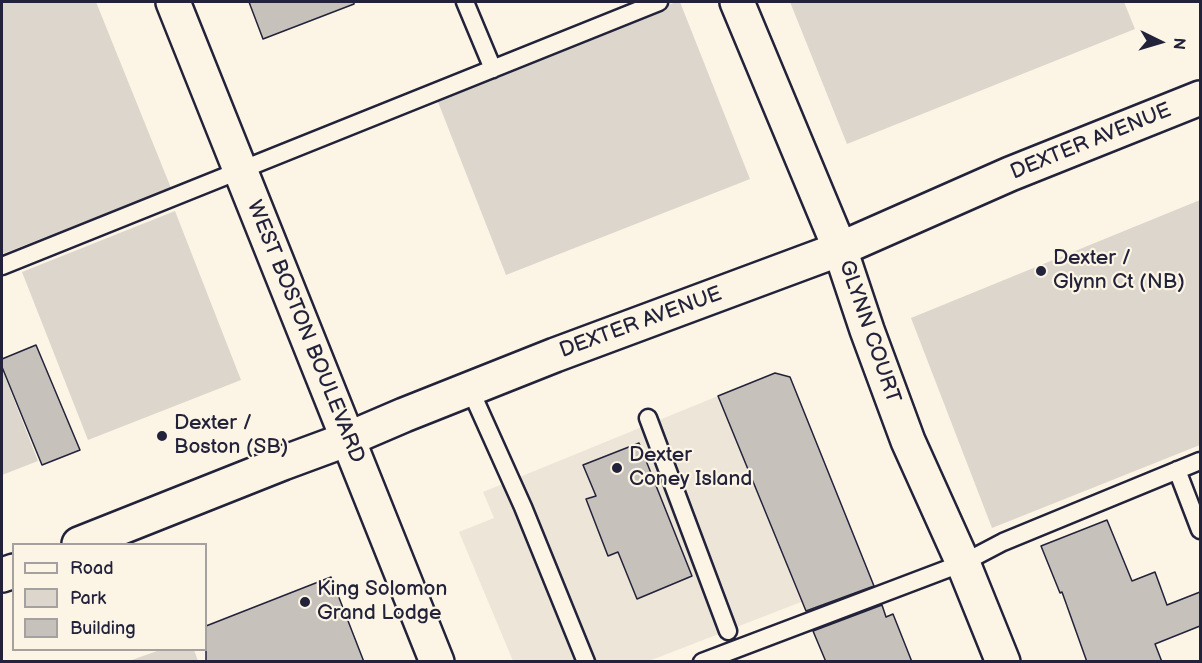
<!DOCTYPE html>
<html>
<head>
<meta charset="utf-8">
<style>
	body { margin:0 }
	#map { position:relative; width:1202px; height:663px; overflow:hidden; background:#fcf5e5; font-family:"Balsamiq Sans",sans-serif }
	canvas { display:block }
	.frame { position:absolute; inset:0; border:3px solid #22223b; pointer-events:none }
	.legend { position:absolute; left:12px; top:543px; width:195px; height:108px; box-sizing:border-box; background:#fcf5e5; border:2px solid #a5a1a1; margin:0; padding:8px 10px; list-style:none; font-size:18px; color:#22223b }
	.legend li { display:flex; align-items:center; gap:12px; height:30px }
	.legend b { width:30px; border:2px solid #a5a1a1 }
	.north { position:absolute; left:1130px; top:12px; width:60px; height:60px; -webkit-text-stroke:4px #fcf5e5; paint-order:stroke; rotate:95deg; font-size:16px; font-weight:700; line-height:24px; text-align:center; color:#22223b }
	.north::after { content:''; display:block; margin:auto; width:21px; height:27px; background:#22223b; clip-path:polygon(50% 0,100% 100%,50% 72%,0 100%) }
</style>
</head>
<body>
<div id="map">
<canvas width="1202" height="663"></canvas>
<div class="frame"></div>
<ul class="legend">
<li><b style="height:8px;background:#fcf5e5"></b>Road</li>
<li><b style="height:16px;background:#dcd6cc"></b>Park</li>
<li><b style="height:16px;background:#c6c1bb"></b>Building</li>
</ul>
<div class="north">N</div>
</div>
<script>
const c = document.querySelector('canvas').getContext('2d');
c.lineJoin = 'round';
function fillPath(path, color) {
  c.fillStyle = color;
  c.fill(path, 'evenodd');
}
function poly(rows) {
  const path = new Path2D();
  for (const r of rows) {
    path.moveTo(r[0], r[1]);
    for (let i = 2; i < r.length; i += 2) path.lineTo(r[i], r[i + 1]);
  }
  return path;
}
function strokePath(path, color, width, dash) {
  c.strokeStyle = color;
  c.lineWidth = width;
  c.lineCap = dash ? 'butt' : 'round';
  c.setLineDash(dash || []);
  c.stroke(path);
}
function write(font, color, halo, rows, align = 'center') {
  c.font = font + ' "Balsamiq Sans",sans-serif';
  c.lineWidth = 4.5;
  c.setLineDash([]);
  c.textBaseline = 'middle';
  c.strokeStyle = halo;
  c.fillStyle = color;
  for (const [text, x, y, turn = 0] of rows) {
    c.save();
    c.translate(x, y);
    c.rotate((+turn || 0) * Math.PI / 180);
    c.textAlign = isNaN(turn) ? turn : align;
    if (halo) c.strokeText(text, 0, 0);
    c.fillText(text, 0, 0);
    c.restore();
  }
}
const built = poly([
	[718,396,801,602,649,661,513,661,459,532,494,518,483,492]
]);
const green = poly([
	[2,2,96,2,171,188,2,254],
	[676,2,680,2,750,179,506,275,436,97],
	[790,2,1124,2,1135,29,847,144],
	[1200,200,1200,445,992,528,911,318],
	[175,211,241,380,88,440,22,272],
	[2,369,38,461,2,475],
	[160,650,194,650,198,661,129,661]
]);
const building = poly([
	[249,2,354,2,354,4,263,39,249,2],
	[36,345,80,450,42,465,2,367,2,359,36,345],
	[775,373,790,377,874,586,806,611,718,396,775,373],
	[639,443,692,576,637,599,618,552,608,556,586,499,596,496,583,465,639,443],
	[1107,520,1132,581,1155,572,1167,605,1200,592,1200,626,1155,644,1162,662,1087,662,1062,592,1060,593,1041,546,1107,520],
	[331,577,364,662,206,662,206,626,331,577],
	[882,605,886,617,893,614,912,662,826,662,813,631,882,605]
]);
const service = poly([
	[465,2,493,69],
	[2,266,659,2],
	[470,389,523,507,586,662],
	[648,418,728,631],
	[1177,470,1200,530],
	[702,662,963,563,1003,542,1200,461]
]);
const minor = poly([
	[173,2,437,662],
	[737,2,840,249,867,330,908,441,963,563,1003,662]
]);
const tertiary = poly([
	[79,544,283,463,348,439,404,415,555,355,840,249,1010,174,1200,98],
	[2,575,14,571]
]);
const markers = [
	[1041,271,6,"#22223b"],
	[162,436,6,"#22223b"],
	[617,468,6,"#22223b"],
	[305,602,6,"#22223b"]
];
const streetNames = [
	["DEXTER AVENUE",1091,142,-22],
	["DEXTER AVENUE",641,323,-20],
	["WEST BOSTON BOULEVARD",305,332,68],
	["GLYNN COURT",869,332,71]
];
const poiNames = [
	["Dexter /",1053,259],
	["Glynn Ct (NB)",1053,283],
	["Dexter /",174,424],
	["Boston (SB)",174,448],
	["Dexter",629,456],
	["Coney Island",629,480],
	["King Solomon",317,590],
	["Grand Lodge",317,614]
];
fillPath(built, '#ece5d8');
fillPath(green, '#dcd6cc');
fillPath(building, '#c6c1bb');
strokePath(building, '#22223b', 1.5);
strokePath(service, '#22223b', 21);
strokePath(minor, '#22223b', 38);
strokePath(tertiary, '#22223b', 38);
strokePath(service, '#fcf5e5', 16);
strokePath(minor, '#fcf5e5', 33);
strokePath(tertiary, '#fcf5e5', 33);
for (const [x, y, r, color] of markers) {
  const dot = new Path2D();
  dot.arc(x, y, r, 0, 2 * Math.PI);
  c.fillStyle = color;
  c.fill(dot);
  strokePath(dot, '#fcf5e5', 2);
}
write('21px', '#22223b', '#fcf5e5', streetNames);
write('21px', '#22223b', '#fcf5e5', poiNames, 'left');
</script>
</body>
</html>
